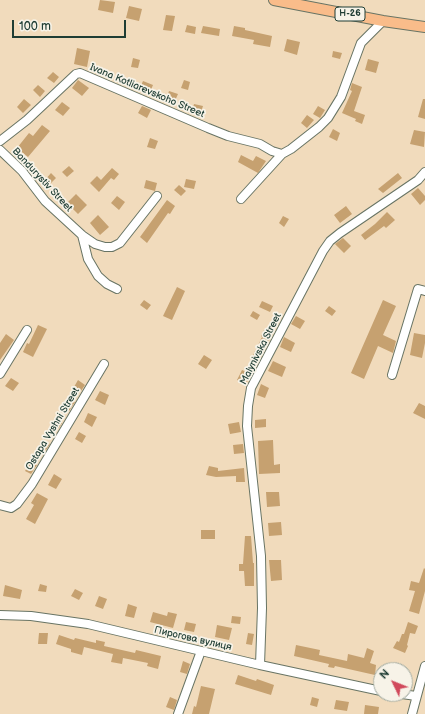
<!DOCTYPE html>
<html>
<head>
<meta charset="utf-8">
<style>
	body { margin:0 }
	#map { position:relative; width:425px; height:714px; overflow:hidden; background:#f1dbbc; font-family:"Balsamiq Sans",sans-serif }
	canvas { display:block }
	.north { position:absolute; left:373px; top:662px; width:40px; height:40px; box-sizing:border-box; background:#f7f3e8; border:1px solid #a1aaa0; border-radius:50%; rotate:313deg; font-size:11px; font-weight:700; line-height:16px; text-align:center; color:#1f3d34 }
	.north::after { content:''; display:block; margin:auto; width:14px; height:18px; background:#d1495b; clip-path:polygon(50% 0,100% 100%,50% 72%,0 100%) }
	.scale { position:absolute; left:12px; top:20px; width:114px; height:18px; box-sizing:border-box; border:2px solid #1f3d34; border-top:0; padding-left:5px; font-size:12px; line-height:14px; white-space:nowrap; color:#1f3d34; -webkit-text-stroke:3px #f7f3e8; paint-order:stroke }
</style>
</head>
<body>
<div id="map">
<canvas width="425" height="714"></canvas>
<div class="north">N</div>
<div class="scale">100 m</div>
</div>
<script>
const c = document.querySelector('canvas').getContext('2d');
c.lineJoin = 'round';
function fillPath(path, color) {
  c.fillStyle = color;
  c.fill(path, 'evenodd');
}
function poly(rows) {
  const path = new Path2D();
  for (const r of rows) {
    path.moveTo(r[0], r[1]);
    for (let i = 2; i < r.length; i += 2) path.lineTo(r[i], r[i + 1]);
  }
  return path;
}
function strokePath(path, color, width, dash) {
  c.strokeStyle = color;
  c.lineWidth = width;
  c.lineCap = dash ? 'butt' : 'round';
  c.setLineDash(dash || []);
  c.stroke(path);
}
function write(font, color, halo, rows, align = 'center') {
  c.font = font + ' "Balsamiq Sans",sans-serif';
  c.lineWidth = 3.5;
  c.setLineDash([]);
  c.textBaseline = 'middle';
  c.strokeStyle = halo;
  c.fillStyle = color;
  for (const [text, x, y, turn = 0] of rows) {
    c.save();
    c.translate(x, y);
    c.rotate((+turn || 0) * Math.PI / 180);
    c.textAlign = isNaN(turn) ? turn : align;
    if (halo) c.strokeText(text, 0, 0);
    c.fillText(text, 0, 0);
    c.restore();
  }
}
const building = poly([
	[100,0,115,2,113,13,98,10],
	[129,6,142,9,139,21,126,18],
	[166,15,175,16,172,31,163,30],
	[187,25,196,27,195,34,185,32],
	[203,26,220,29,219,36,201,33],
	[234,26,245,28,245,30,272,36,270,47,253,44,254,40,232,36],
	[287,39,300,42,297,55,284,51],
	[77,48,90,51,87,67,74,64],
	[333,51,342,53,340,59,332,57],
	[133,58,140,60,138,68,131,67],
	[368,59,379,62,376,73,365,70],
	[53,72,59,77,54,83,47,78],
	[78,80,89,88,82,96,72,88],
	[184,80,190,82,188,90,181,88],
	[143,81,153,85,150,92,140,88],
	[352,83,362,87,354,111,365,115,362,124,355,121,356,119,342,113,352,91,350,90],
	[38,85,45,91,40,97,33,90],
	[169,91,178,94,174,103,166,100],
	[24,99,31,105,23,113,17,107],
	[423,99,425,99,425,119,418,117],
	[62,102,70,108,63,116,55,110],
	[194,104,203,106,200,115,192,112],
	[142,106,151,110,147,118,138,113],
	[318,106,325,110,320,118,313,114],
	[307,115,314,120,307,128,301,123],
	[42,125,50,131,28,157,17,148,29,133,33,136],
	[333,129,340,133,337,141,329,137],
	[414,130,425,132,424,147,410,144],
	[150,138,158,141,155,149,147,147],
	[241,155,253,161,256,156,266,161,258,173,238,162],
	[69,166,74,171,67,177,62,172],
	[112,168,119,174,114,180,111,178,99,192,90,183,97,176,101,180],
	[51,173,56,178,50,184,45,180],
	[398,173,402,178,383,193,378,189],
	[186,179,196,181,194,189,184,187],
	[146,180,157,183,155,191,144,188],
	[179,185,186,191,181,196,174,190],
	[418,188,425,196,425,200,420,205,411,194],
	[76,194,87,205,78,214,67,203],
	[117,196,125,202,119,210,111,203],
	[167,200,175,206,170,214,168,213,147,243,140,237],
	[346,206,352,214,340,223,334,215],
	[387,212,395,220,386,228,384,226,365,240,361,235,375,224],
	[98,215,109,227,100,235,90,223],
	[283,216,289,219,284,227,279,223],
	[343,238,351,246,344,253,335,244],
	[177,287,185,291,172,320,163,316],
	[144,300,151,305,147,310,140,305],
	[383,300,396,306,383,335,396,341,393,353,378,346,364,379,351,373],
	[262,301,273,306,270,312,259,307],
	[329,306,336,311,332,316,325,311],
	[253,311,260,315,257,320,250,316],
	[296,316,305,321,300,329,291,324],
	[38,325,47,329,33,357,23,352,27,343,29,344],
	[264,330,272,335,263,349,263,350,259,357,258,356,254,363,250,361,262,337,261,336],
	[414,333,425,335,425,343,422,358,410,355],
	[6,334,14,340,0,360,0,343],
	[284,337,295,343,291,352,280,347],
	[204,355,212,360,206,369,198,364],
	[273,361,286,367,282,377,268,371],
	[242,370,251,374,246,384,237,380],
	[11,378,19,383,13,391,5,386],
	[78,380,85,385,81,391,74,387],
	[261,384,269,388,265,398,257,395],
	[100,391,109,395,105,405,95,400],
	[67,398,75,402,69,411,62,407],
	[419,403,425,406,425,419,413,413],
	[88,413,97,417,92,427,84,422],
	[55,419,62,423,59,428,52,424],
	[266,419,266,427,255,428,255,420],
	[239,422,241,432,230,434,228,424],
	[79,432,86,436,82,443,75,439],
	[42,440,50,444,46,450,39,447],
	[273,440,274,465,280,464,280,473,259,474,258,441],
	[243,444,244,453,234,454,233,445],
	[31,461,37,465,31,474,25,471],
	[209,466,218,468,218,471,244,468,245,482,236,482,236,476,216,477,206,475],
	[54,474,62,479,56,489,48,485],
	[266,492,279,492,280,506,267,507],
	[37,493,48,499,35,524,26,519,34,505,31,503],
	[281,522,282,535,269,536,268,523],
	[201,530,215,530,215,539,201,539],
	[245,536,251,536,253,563,254,563,254,586,245,586,244,571,239,571,239,564,243,564],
	[269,560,281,560,282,580,271,581],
	[424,568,425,569,425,591,419,614,409,611,415,591,409,590,411,581,419,583],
	[40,584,47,586,46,592,38,591],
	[5,585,22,590,20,599,3,596],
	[75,589,83,593,79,600,71,596],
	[99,596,107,599,103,609,95,606],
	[128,604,137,607,134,618,125,616],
	[153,612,167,616,168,612,177,614,173,628,150,622],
	[232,616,241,617,240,624,231,623],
	[186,622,196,624,194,632,184,630],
	[408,622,418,626,415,634,410,633,407,645,408,646,405,653,393,648,397,641,399,642,402,634,404,634],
	[217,625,232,628,229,640,215,637],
	[39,633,48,633,47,644,38,644],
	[248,633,254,634,252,645,246,644],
	[59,635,74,640,75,638,96,643,96,640,105,642,104,646,135,653,136,650,161,656,158,669,147,666,148,663,123,658,122,664,111,662,113,654,84,647,82,655,71,652,71,649,56,644],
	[296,645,320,650,319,655,347,661,348,654,364,658,367,648,374,651,370,663,376,665,375,675,335,666,334,668,328,667,329,664,294,656],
	[183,661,190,664,187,674,180,672],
	[238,675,256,681,257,679,274,685,271,695,235,684],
	[201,686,215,689,209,714,192,714,194,706,196,707],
	[170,697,177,700,174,710,166,707],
	[312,697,319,699,317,707,310,705],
	[336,700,349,702,347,711,334,709],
	[365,705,379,707,378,714,364,714]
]);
const minor = poly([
	[0,141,27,120,76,74,80,73,208,128,228,136,260,144,272,151,282,154],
	[0,150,22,171,45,201,82,235,95,244,105,247,112,247,120,243,157,196],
	[241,199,282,154,291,149,319,127,328,118,341,97,361,43,383,21],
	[82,235,88,259,98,276,107,284,117,289],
	[0,374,27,330],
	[392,375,418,289,425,291],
	[0,505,11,508,17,504,32,484,104,364],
	[0,615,31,616,88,624,260,665,381,691],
	[260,665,262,608,261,556,247,426,248,406,251,388,323,251,330,241,340,233,418,180,425,172],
	[402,694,416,696],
	[178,714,201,651],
	[412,714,425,666]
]);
const major = poly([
	[274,0,383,21,425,27]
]);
const shields = [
	[350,14,30]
];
const shieldNames = [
	["Н-26",350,14]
];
const streetNames = [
	["Ivana Kotliarevskoho Street",147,91,23],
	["Bandurystiv Street",42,180,47],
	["Malynivska Street",261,349,-63],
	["Ostapa Vyshni Street",53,429,-59],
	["Пирогова вулиця",193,639,13]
];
fillPath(building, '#c6a170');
strokePath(minor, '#687464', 10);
strokePath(major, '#687464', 12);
strokePath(minor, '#fff', 8);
strokePath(major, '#f9bc8a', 10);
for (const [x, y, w] of shields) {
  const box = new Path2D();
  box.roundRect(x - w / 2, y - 7, w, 14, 3);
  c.fillStyle = '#f7f3e8';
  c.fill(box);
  strokePath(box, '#1f3d34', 1);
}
write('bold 9px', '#1f3d34', null, shieldNames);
write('10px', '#1f3d34', '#f7f3e8', streetNames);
</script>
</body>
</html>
